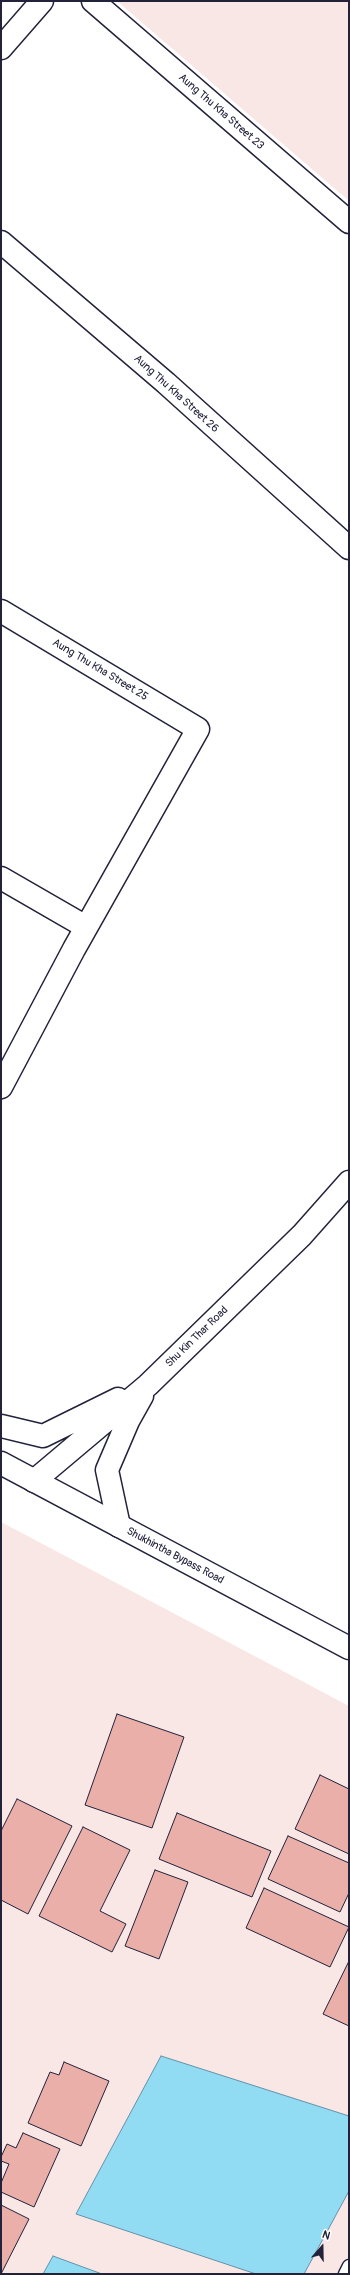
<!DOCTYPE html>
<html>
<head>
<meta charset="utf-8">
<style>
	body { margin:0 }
	#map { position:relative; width:350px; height:2275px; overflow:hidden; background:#fff; font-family:Pangolin,sans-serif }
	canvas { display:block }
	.frame { position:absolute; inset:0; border:2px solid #22223b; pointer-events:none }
	.north { position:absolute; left:302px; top:2227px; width:40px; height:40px; -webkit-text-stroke:3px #fff; paint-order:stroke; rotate:20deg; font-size:11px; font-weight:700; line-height:16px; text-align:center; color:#22223b }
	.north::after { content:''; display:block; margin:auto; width:14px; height:18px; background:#22223b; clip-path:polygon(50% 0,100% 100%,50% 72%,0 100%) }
</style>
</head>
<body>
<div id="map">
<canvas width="350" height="2275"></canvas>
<div class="frame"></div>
<div class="north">N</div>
</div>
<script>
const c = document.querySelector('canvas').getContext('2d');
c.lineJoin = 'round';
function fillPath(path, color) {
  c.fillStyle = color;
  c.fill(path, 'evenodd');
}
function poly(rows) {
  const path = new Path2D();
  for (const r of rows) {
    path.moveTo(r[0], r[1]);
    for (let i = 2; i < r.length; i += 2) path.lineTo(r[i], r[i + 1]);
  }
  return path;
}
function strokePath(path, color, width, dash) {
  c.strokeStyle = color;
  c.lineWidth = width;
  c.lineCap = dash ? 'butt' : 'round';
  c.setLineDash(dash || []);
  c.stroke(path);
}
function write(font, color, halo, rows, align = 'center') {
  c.font = font + ' Pangolin,sans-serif';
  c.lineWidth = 3;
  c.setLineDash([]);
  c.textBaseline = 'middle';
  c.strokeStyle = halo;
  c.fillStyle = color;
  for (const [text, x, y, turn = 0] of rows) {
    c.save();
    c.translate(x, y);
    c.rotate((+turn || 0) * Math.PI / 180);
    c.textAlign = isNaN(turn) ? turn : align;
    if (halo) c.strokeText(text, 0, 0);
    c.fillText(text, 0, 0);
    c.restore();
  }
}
const built = poly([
	[117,1,349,1,349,201],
	[1,1522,349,1706,349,2274,1,2274]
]);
const water = poly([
	[161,2056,349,2116,349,2191,304,2274,256,2274,76,2214,161,2056],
	[53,2256,102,2274,43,2274,53,2256]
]);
const building = poly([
	[117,1714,184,1737,152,1828,85,1805,117,1714],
	[320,1775,349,1789,349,1854,295,1829,320,1775],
	[17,1799,72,1826,28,1914,1,1900,1,1831,17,1799],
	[177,1813,271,1851,252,1897,159,1859,177,1813],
	[83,1827,130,1850,100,1911,126,1924,112,1952,39,1916,83,1827],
	[288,1836,349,1863,349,1893,340,1912,268,1879,288,1836],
	[155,1870,188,1882,159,1959,125,1946,155,1870],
	[264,1888,349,1927,330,1967,246,1928,264,1888],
	[349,1961,349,2026,323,2014,349,1961],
	[64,2062,109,2081,81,2146,28,2123,50,2072,59,2075,64,2062],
	[23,2133,60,2149,34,2207,1,2192,1,2183,9,2164,1,2161,1,2157,7,2144,16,2148,23,2133],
	[1,2205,29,2219,1,2274,1,2205]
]);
const service = poly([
	[345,2274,349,2266]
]);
const minor = poly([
	[93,1,349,222],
	[1,48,42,1],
	[1,242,166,383,349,548],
	[1,611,198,729,74,949,1,1087],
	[1,878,86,927]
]);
const tertiary = poly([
	[1,1426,43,1436,118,1399],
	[34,1481,148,1385,302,1235,349,1182],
	[119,1526,107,1470,128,1421,142,1396]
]);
const primary = poly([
	[1,1463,349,1648]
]);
const streetNames = [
	["Aung Thu Kha Street 23",221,112,41],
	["Aung Thu Kha Street 26",176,394,42],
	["Aung Thu Kha Street 25",100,670,31],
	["Shu Kin Thar Road",197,1337,-44],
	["Shukhintha Bypass Road",175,1556,28]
];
fillPath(built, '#f9e7e5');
fillPath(water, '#92dcf3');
strokePath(water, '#6592a9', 1);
fillPath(building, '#eaafa9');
strokePath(building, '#22223b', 1);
strokePath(service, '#22223b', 15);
strokePath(minor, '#22223b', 25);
strokePath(tertiary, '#22223b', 25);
strokePath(primary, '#22223b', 25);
strokePath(service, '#fff', 12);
strokePath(minor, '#fff', 22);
strokePath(tertiary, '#fff', 22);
strokePath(primary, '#fff', 22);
write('11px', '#22223b', '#fff', streetNames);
</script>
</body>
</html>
